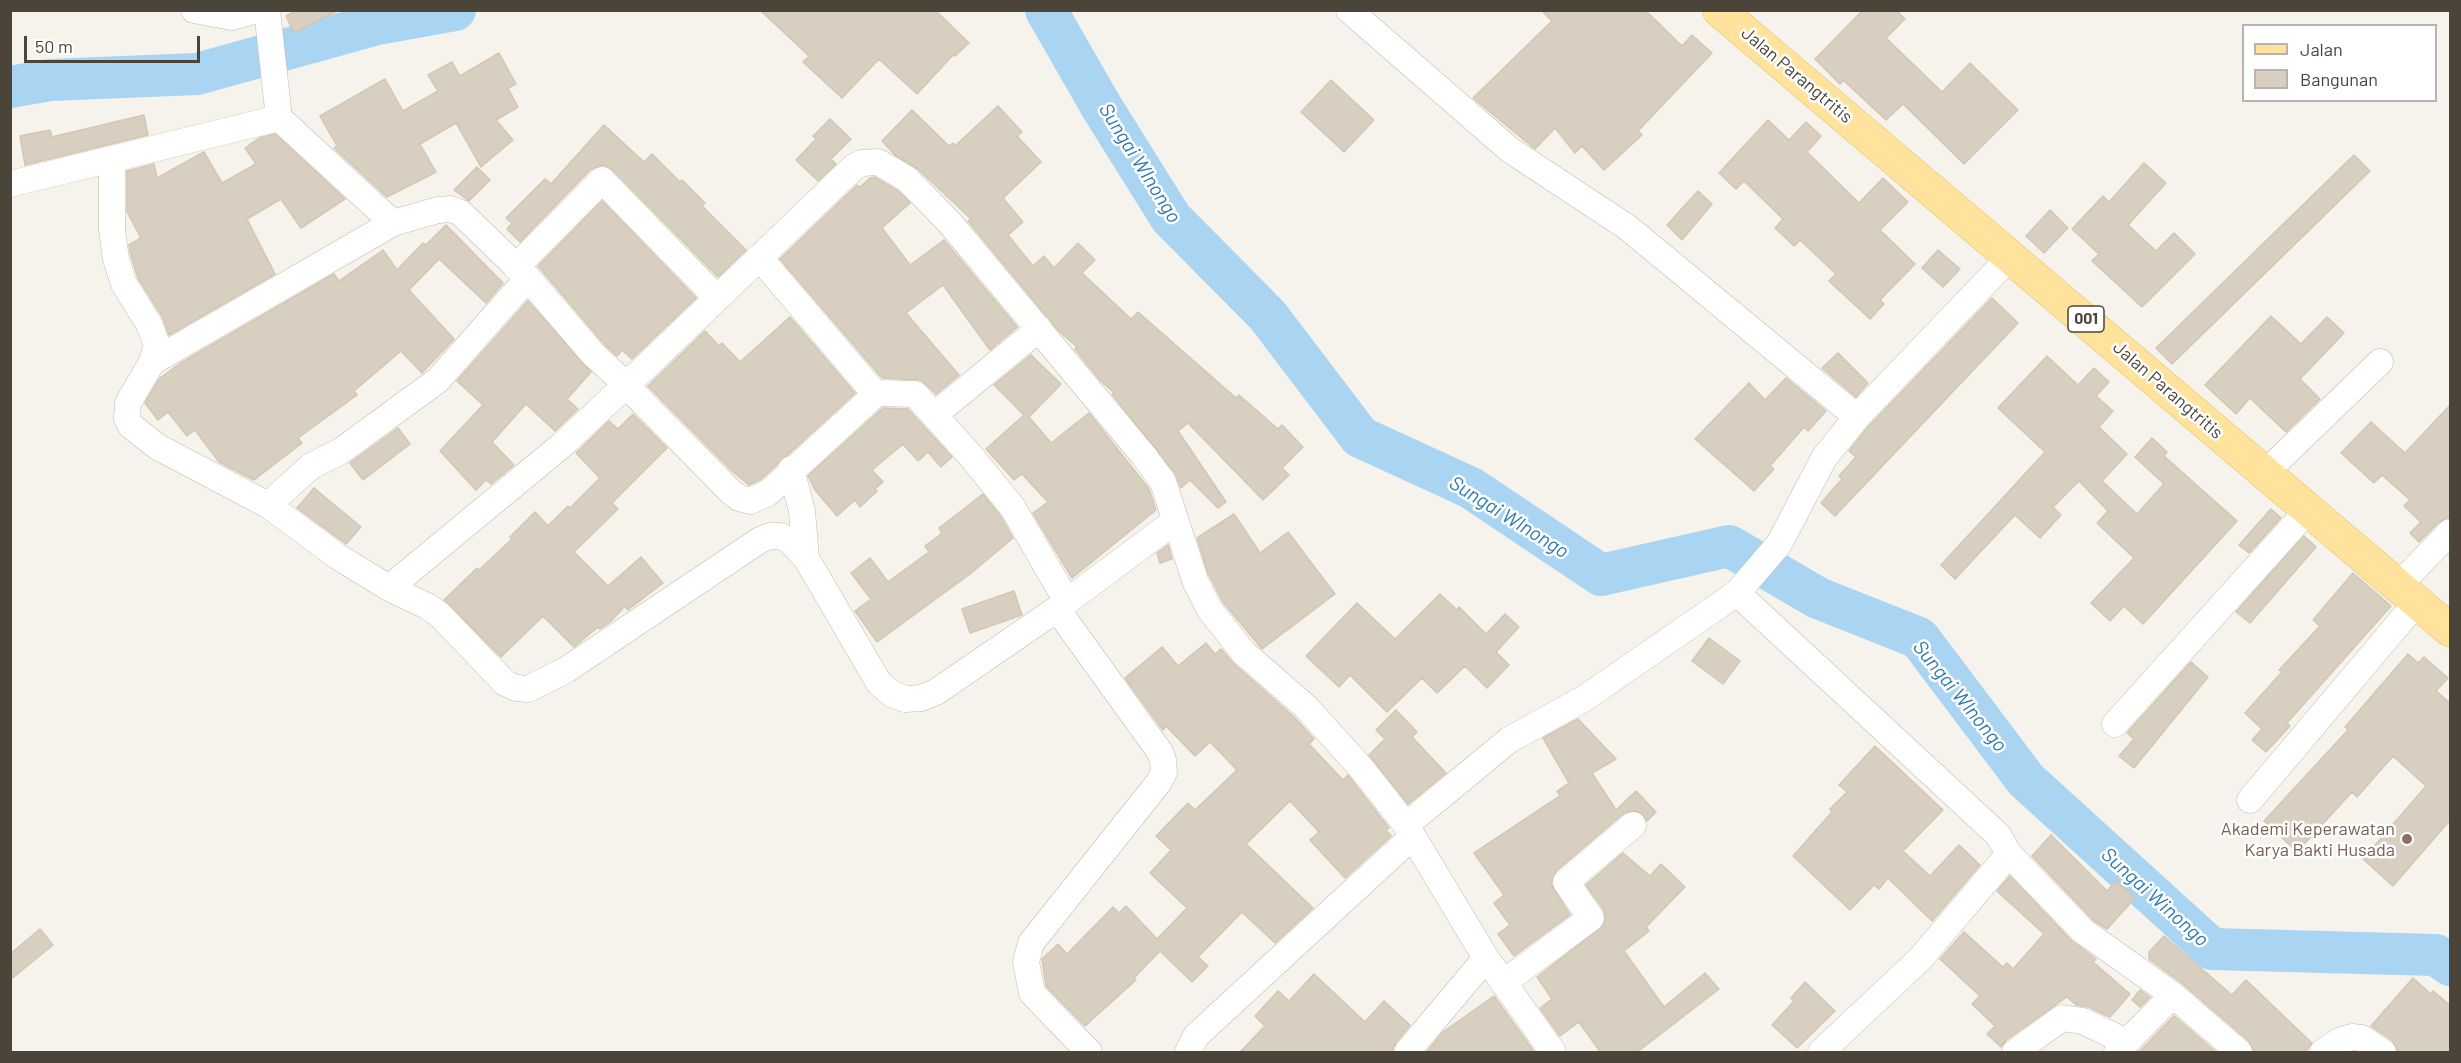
<!DOCTYPE html>
<html>
<head>
<meta charset="utf-8">
<style>
	body { margin:0 }
	#map { position:relative; width:2461px; height:1063px; overflow:hidden; background:#f6f3ec; font-family:Barlow,sans-serif }
	canvas { display:block }
	.frame { position:absolute; inset:0; border:12px solid #4b4439; pointer-events:none }
	.legend { position:absolute; left:2242px; top:24px; width:195px; height:78px; box-sizing:border-box; background:#fff; border:2px solid #b7b4b0; margin:0; padding:8px 10px; list-style:none; font-size:18px; color:#4b4439 }
	.legend li { display:flex; align-items:center; gap:12px; height:30px }
	.legend b { width:30px; border:2px solid #b7b4b0 }
	.scale { position:absolute; left:24px; top:36px; width:176px; height:27px; box-sizing:border-box; border:3px solid #4b4439; border-top:0; padding-left:8px; font-size:18px; line-height:21px; white-space:nowrap; color:#4b4439; -webkit-text-stroke:4px #fff; paint-order:stroke }
</style>
</head>
<body>
<div id="map">
<canvas width="2461" height="1063"></canvas>
<div class="frame"></div>
<ul class="legend">
<li><b style="height:8px;background:#ffe39c"></b>Jalan</li>
<li><b style="height:16px;background:#d8cfc1"></b>Bangunan</li>
</ul>
<div class="scale">50 m</div>
</div>
<script>
const c = document.querySelector('canvas').getContext('2d');
c.lineJoin = 'round';
function poly(rows) {
  const path = new Path2D();
  for (const r of rows) {
    path.moveTo(r[0], r[1]);
    for (let i = 2; i < r.length; i += 2) path.lineTo(r[i], r[i + 1]);
  }
  return path;
}
function strokePath(path, color, width, dash) {
  c.strokeStyle = color;
  c.lineWidth = width;
  c.lineCap = dash ? 'butt' : 'round';
  c.setLineDash(dash || []);
  c.stroke(path);
}
function fillPath(path, color) {
  c.fillStyle = color;
  c.fill(path, 'evenodd');
}
function write(font, color, halo, rows, align = 'center') {
  c.font = font + ' Barlow,sans-serif';
  c.lineWidth = 5;
  c.setLineDash([]);
  c.textBaseline = 'middle';
  c.strokeStyle = halo;
  c.fillStyle = color;
  for (const [text, x, y, turn = 0] of rows) {
    c.save();
    c.translate(x, y);
    c.rotate((+turn || 0) * Math.PI / 180);
    c.textAlign = isNaN(turn) ? turn : align;
    if (halo) c.strokeText(text, 0, 0);
    c.fillText(text, 0, 0);
    c.restore();
  }
}
const river = poly([
	[1046,10,1101,106,1171,218,1268,316,1360,437,1471,488,1601,575,1729,546,1818,598,1919,638,2026,780,2212,949,2436,955,2450,965],
	[10,87,50,80,197,74,377,24,455,10]
]);
const building = poly([
	[298,10,339,10,294,33,286,16,298,10],
	[760,10,935,10,969,43,955,56,953,55,917,94,879,59,842,98,803,62,809,56,760,10],
	[1541,10,1645,10,1682,46,1692,35,1712,53,1638,131,1642,135,1604,170,1582,146,1575,153,1555,128,1535,149,1473,98,1552,21,1541,10],
	[1863,10,1896,10,1905,19,1886,38,1942,92,1970,63,2018,110,1964,164,1903,104,1886,120,1843,80,1840,84,1815,59,1863,10],
	[499,53,516,84,508,88,518,107,496,120,513,140,481,167,456,123,420,144,436,172,387,197,334,148,337,146,320,116,385,79,403,111,438,91,428,75,452,62,460,76,499,53],
	[1331,80,1374,120,1344,152,1301,112,1331,80],
	[998,106,1022,132,1017,136,1041,162,1003,198,1023,222,1008,235,1033,266,1044,256,1054,268,1078,243,1095,260,1082,273,1131,319,1138,312,1236,398,1239,395,1278,429,1282,425,1303,447,1282,468,1289,475,1263,500,1188,423,1178,431,1226,502,1218,508,1190,480,1181,488,1175,473,1112,394,1114,393,1100,380,1075,349,1077,347,1059,331,968,221,971,219,918,169,895,155,882,141,912,110,949,146,953,143,956,145,998,106],
	[144,115,148,135,25,165,20,136,50,130,52,137,144,115],
	[830,119,851,139,831,159,836,164,818,181,796,160,816,139,813,136,830,119],
	[1768,120,1789,140,1806,122,1821,136,1807,152,1859,203,1883,178,1908,202,1880,230,1915,264,1880,300,1884,304,1870,319,1829,281,1836,274,1800,240,1794,246,1775,228,1783,219,1744,181,1736,189,1719,173,1768,120],
	[604,125,644,162,652,154,680,182,682,180,705,203,702,206,746,250,718,277,613,170,605,165,591,169,520,242,507,229,512,223,506,218,545,179,551,184,604,125],
	[275,134,345,199,301,228,281,199,247,219,275,274,169,335,162,316,138,278,131,256,129,245,141,238,127,212,127,171,154,164,157,178,204,152,222,183,256,164,245,148,259,138,275,134],
	[2354,155,2370,171,2172,364,2156,348,2354,155],
	[2144,163,2166,183,2128,225,2156,251,2174,233,2195,254,2142,307,2092,261,2099,254,2072,229,2103,196,2109,202,2144,163],
	[477,167,490,180,469,201,454,190,477,167],
	[874,177,898,191,910,203,882,228,910,265,944,240,1017,327,990,350,943,285,906,313,959,375,936,394,921,380,882,378,780,259,857,185,860,187,870,178,874,177],
	[1698,191,1712,204,1682,240,1667,225,1698,191],
	[602,201,696,298,632,359,622,350,617,356,604,344,538,266,602,201],
	[2050,210,2068,228,2044,253,2026,236,2050,210],
	[446,225,503,283,486,303,439,259,409,290,454,339,422,373,401,351,354,391,357,395,298,438,302,443,254,480,219,462,195,430,187,436,168,412,158,420,145,403,159,379,179,364,334,274,339,281,383,250,397,270,423,243,426,245,446,225],
	[1938,250,1960,269,1943,287,1922,268,1938,250],
	[1992,298,2018,323,1835,516,1821,503,1842,479,1839,476,1856,457,1849,451,1868,427,1992,298],
	[528,301,591,372,567,399,578,409,555,431,526,404,492,442,514,465,491,484,486,480,476,490,440,451,483,405,457,381,528,301],
	[2271,316,2301,344,2327,317,2344,333,2300,379,2320,399,2286,432,2250,398,2236,414,2205,385,2271,316],
	[790,317,855,393,760,480,749,485,732,471,648,386,705,331,719,346,722,343,740,362,790,317],
	[1838,353,1868,383,1856,397,1822,368,1838,353],
	[1031,355,1061,384,1029,417,1051,443,1089,413,1149,489,1156,510,1072,578,1033,513,1048,502,1022,474,1014,480,986,449,1024,415,994,385,1031,355],
	[2047,356,2078,385,2094,368,2109,382,2096,396,2113,411,2099,427,2127,454,2102,481,2137,514,2164,484,2135,457,2152,438,2167,452,2164,456,2237,521,2143,624,2124,606,2110,621,2091,603,2134,558,2097,523,2108,511,2079,481,2053,507,2061,515,2040,538,2015,515,1955,579,1941,565,2045,452,1998,408,2047,356],
	[1786,378,1826,411,1808,431,1804,427,1770,466,1774,469,1754,491,1695,439,1749,383,1765,400,1786,378],
	[2451,404,2451,517,2439,522,2419,542,2410,533,2421,522,2404,506,2410,500,2382,475,2374,483,2341,453,2371,422,2405,453,2451,404],
	[883,408,908,409,952,457,941,467,928,452,918,461,903,444,872,470,883,482,875,489,877,491,860,507,855,500,837,516,815,490,808,476,883,408],
	[633,414,667,448,612,503,618,509,574,552,608,586,641,557,663,583,628,610,625,606,610,622,600,629,598,627,574,647,543,616,501,657,444,600,477,568,479,570,512,539,510,537,535,512,548,526,568,506,570,508,600,478,576,453,609,421,618,429,633,414],
	[398,428,410,444,363,480,350,463,398,428],
	[314,488,361,527,346,544,297,508,314,488],
	[983,494,1001,517,1013,538,970,574,877,642,855,611,871,599,851,573,870,558,888,582,929,552,925,546,942,533,939,528,983,494],
	[2271,509,2281,518,2249,553,2239,545,2271,509],
	[1234,514,1260,553,1288,532,1335,594,1262,649,1223,602,1208,573,1197,538,1234,514],
	[2304,536,2316,547,2250,623,2236,612,2304,536],
	[1168,545,1172,559,1160,563,1157,553,1168,545],
	[2353,573,2391,606,2287,723,2290,726,2266,752,2252,740,2262,729,2245,713,2282,672,2279,670,2320,626,2313,620,2353,573],
	[1014,591,1022,615,970,633,962,609,1014,591],
	[1440,594,1457,610,1459,607,1486,634,1505,614,1519,627,1496,652,1509,665,1487,688,1465,666,1437,693,1422,678,1387,712,1350,675,1339,687,1306,656,1357,603,1395,639,1440,594],
	[1709,638,1740,661,1723,684,1692,661,1709,638],
	[1206,643,1215,654,1221,649,1234,664,1295,718,1314,739,1309,744,1343,780,1348,775,1351,779,1389,828,1386,830,1391,836,1345,878,1310,840,1319,832,1290,801,1246,844,1313,908,1275,943,1242,912,1198,957,1208,966,1192,982,1160,951,1134,978,1136,980,1085,1026,1046,986,1042,959,1058,944,1067,954,1113,907,1119,913,1126,906,1157,939,1187,908,1150,873,1171,850,1156,836,1188,803,1195,810,1237,770,1210,742,1195,756,1166,726,1163,730,1125,678,1162,647,1178,666,1206,643],
	[2408,654,2418,663,2424,657,2448,678,2436,691,2451,704,2451,819,2393,886,2363,859,2426,786,2393,756,2357,797,2352,792,2297,852,2264,821,2348,730,2345,727,2408,654],
	[2191,662,2208,677,2134,768,2119,756,2134,739,2127,733,2191,662],
	[1396,710,1417,732,1412,737,1446,773,1408,804,1369,755,1385,739,1376,730,1396,710],
	[1578,719,1616,759,1592,773,1616,810,1636,791,1656,812,1647,821,1637,811,1624,813,1556,871,1551,884,1570,915,1514,956,1498,934,1510,925,1494,903,1504,895,1474,853,1560,796,1557,791,1569,783,1543,738,1578,719],
	[1875,746,1943,810,1903,851,1930,876,1959,845,1980,865,1932,921,1888,878,1879,889,1874,885,1850,910,1793,856,1832,812,1830,809,1847,792,1839,785,1875,746],
	[2051,835,2107,891,2116,881,2135,898,2107,929,2093,920,2032,856,2051,835],
	[1623,853,1650,876,1661,864,1685,887,1646,927,1649,931,1624,951,1664,1007,1705,973,1719,989,1636,1053,1601,1053,1579,1022,1560,1036,1540,1008,1552,999,1537,977,1604,925,1604,910,1586,885,1623,853],
	[2010,876,2072,941,2096,959,2093,962,2130,994,2110,1017,2089,1007,2076,1005,2067,997,2006,1040,2001,1047,1987,1034,1995,1026,1972,1004,1980,996,1940,959,1964,932,2003,967,2007,963,2013,969,2044,934,1997,891,2010,876],
	[40,929,53,945,10,980,10,954,40,929],
	[2164,936,2232,995,2246,980,2312,1043,2309,1047,2304,1053,2254,1053,2249,1041,2183,984,2149,959,2149,952,2164,936],
	[1314,974,1365,1022,1384,1001,1410,1025,1396,1042,1392,1053,1239,1053,1265,1026,1255,1016,1278,991,1289,1001,1314,974],
	[2413,978,2431,994,2433,991,2451,1006,2451,1053,2398,1053,2392,1040,2371,1026,2413,978],
	[1805,982,1835,1011,1797,1048,1772,1025,1794,1001,1791,998,1805,982],
	[2140,990,2150,997,2140,1007,2132,1000,2140,990],
	[1494,996,1535,1053,1426,1053,1443,1032,1494,996],
	[2174,1016,2217,1053,2138,1053,2174,1016]
]);
const minor = poly([
	[194,10,232,17,257,10],
	[267,10,279,118,393,223,438,210,451,209,461,213,528,278,593,354,620,379,633,379,854,167,862,163,878,162,907,179,950,223,1144,456,1163,482,1196,583,1210,610,1244,653,1306,707,1362,769,1406,825,1486,958,1553,1052],
	[1349,10,1510,150,1627,227,1857,417],
	[112,162,112,230,116,259,124,284,149,324,157,345,152,362,128,403,127,419,131,426,158,447,268,505,337,556,389,588,427,606,440,615,505,683,516,688,528,689,566,670,760,540,770,536,780,536,789,540,806,558,879,683,892,694,905,699,921,698,936,692,1057,609,1175,521],
	[10,184,279,118],
	[759,257,872,390,877,393,915,394,970,455,1013,508,1066,600],
	[516,267,602,180,716,297],
	[152,362,393,223],
	[620,379,730,491,739,498,750,501,768,493,877,393],
	[934,415,1039,329],
	[791,469,802,511,806,558],
	[2265,473,2380,362],
	[268,505,311,466,341,451,438,380,528,278],
	[2398,586,2450,532],
	[389,588,562,445,626,385],
	[1737,593,1998,835,2009,854,2083,931,2173,995,2239,1052],
	[1057,609,1160,752,1163,760,1164,772,1159,782,1031,943,1026,962,1032,993,1089,1052],
	[2115,724,2309,509],
	[2250,800,2417,602],
	[1406,825,1509,740,1585,698,1737,593,1779,544,1824,458,1857,417,2011,256],
	[1503,983,1591,918,1566,882,1633,825],
	[1188,1052,1196,1036,1412,837],
	[1407,1052,1486,958],
	[1821,1052,1920,959,2009,854],
	[2015,1052,2062,1018,2083,1021,2126,1042],
	[2117,1052,2173,995],
	[2323,1052,2339,1041,2352,1037,2362,1038,2383,1052]
]);
const major = poly([
	[1719,10,2450,630]
]);
const markers = [
	[2407,839,6,"#8d6e63"]
];
const shields = [
	[2086,319,36]
];
const shieldNames = [
	["001",2086,319]
];
const streetNames = [
	["Jalan Parangtritis",1797,75,40],
	["Jalan Parangtritis",2168,390,41]
];
const educationNames = [
	["Akademi Keperawatan",2395,829],
	["Karya Bakti Husada",2395,850]
];
const waterNames = [
	["Sungai WInongo",1140,163,58],
	["Sungai WInongo",1509,517,32],
	["Sungai WInongo",1960,696,51],
	["Sungai Winongo",2155,897,42]
];
strokePath(river, '#a9d4f2', 42);
fillPath(building, '#d8cfc1');
strokePath(building, '#d3c7b4', 1.5);
strokePath(minor, '#c2bbae', 27);
strokePath(major, '#e6c16a', 34);
strokePath(minor, '#fff', 26);
strokePath(major, '#ffe39c', 33);
for (const [x, y, r, color] of markers) {
  const dot = new Path2D();
  dot.arc(x, y, r, 0, 2 * Math.PI);
  c.fillStyle = color;
  c.fill(dot);
  strokePath(dot, '#fff', 2);
}
for (const [x, y, w] of shields) {
  const box = new Path2D();
  box.roundRect(x - w / 2, y - 13, w, 26, 4.5);
  c.fillStyle = '#fff';
  c.fill(box);
  strokePath(box, '#4b4439', 1.5);
}
write('bold 16px', '#4b4439', null, shieldNames);
write('18px', '#4b4439', '#fff', streetNames);
write('18px', '#785e54', '#fff', educationNames, 'right');
write('italic 20px', '#2e7ab2', '#fff', waterNames);
</script>
</body>
</html>
